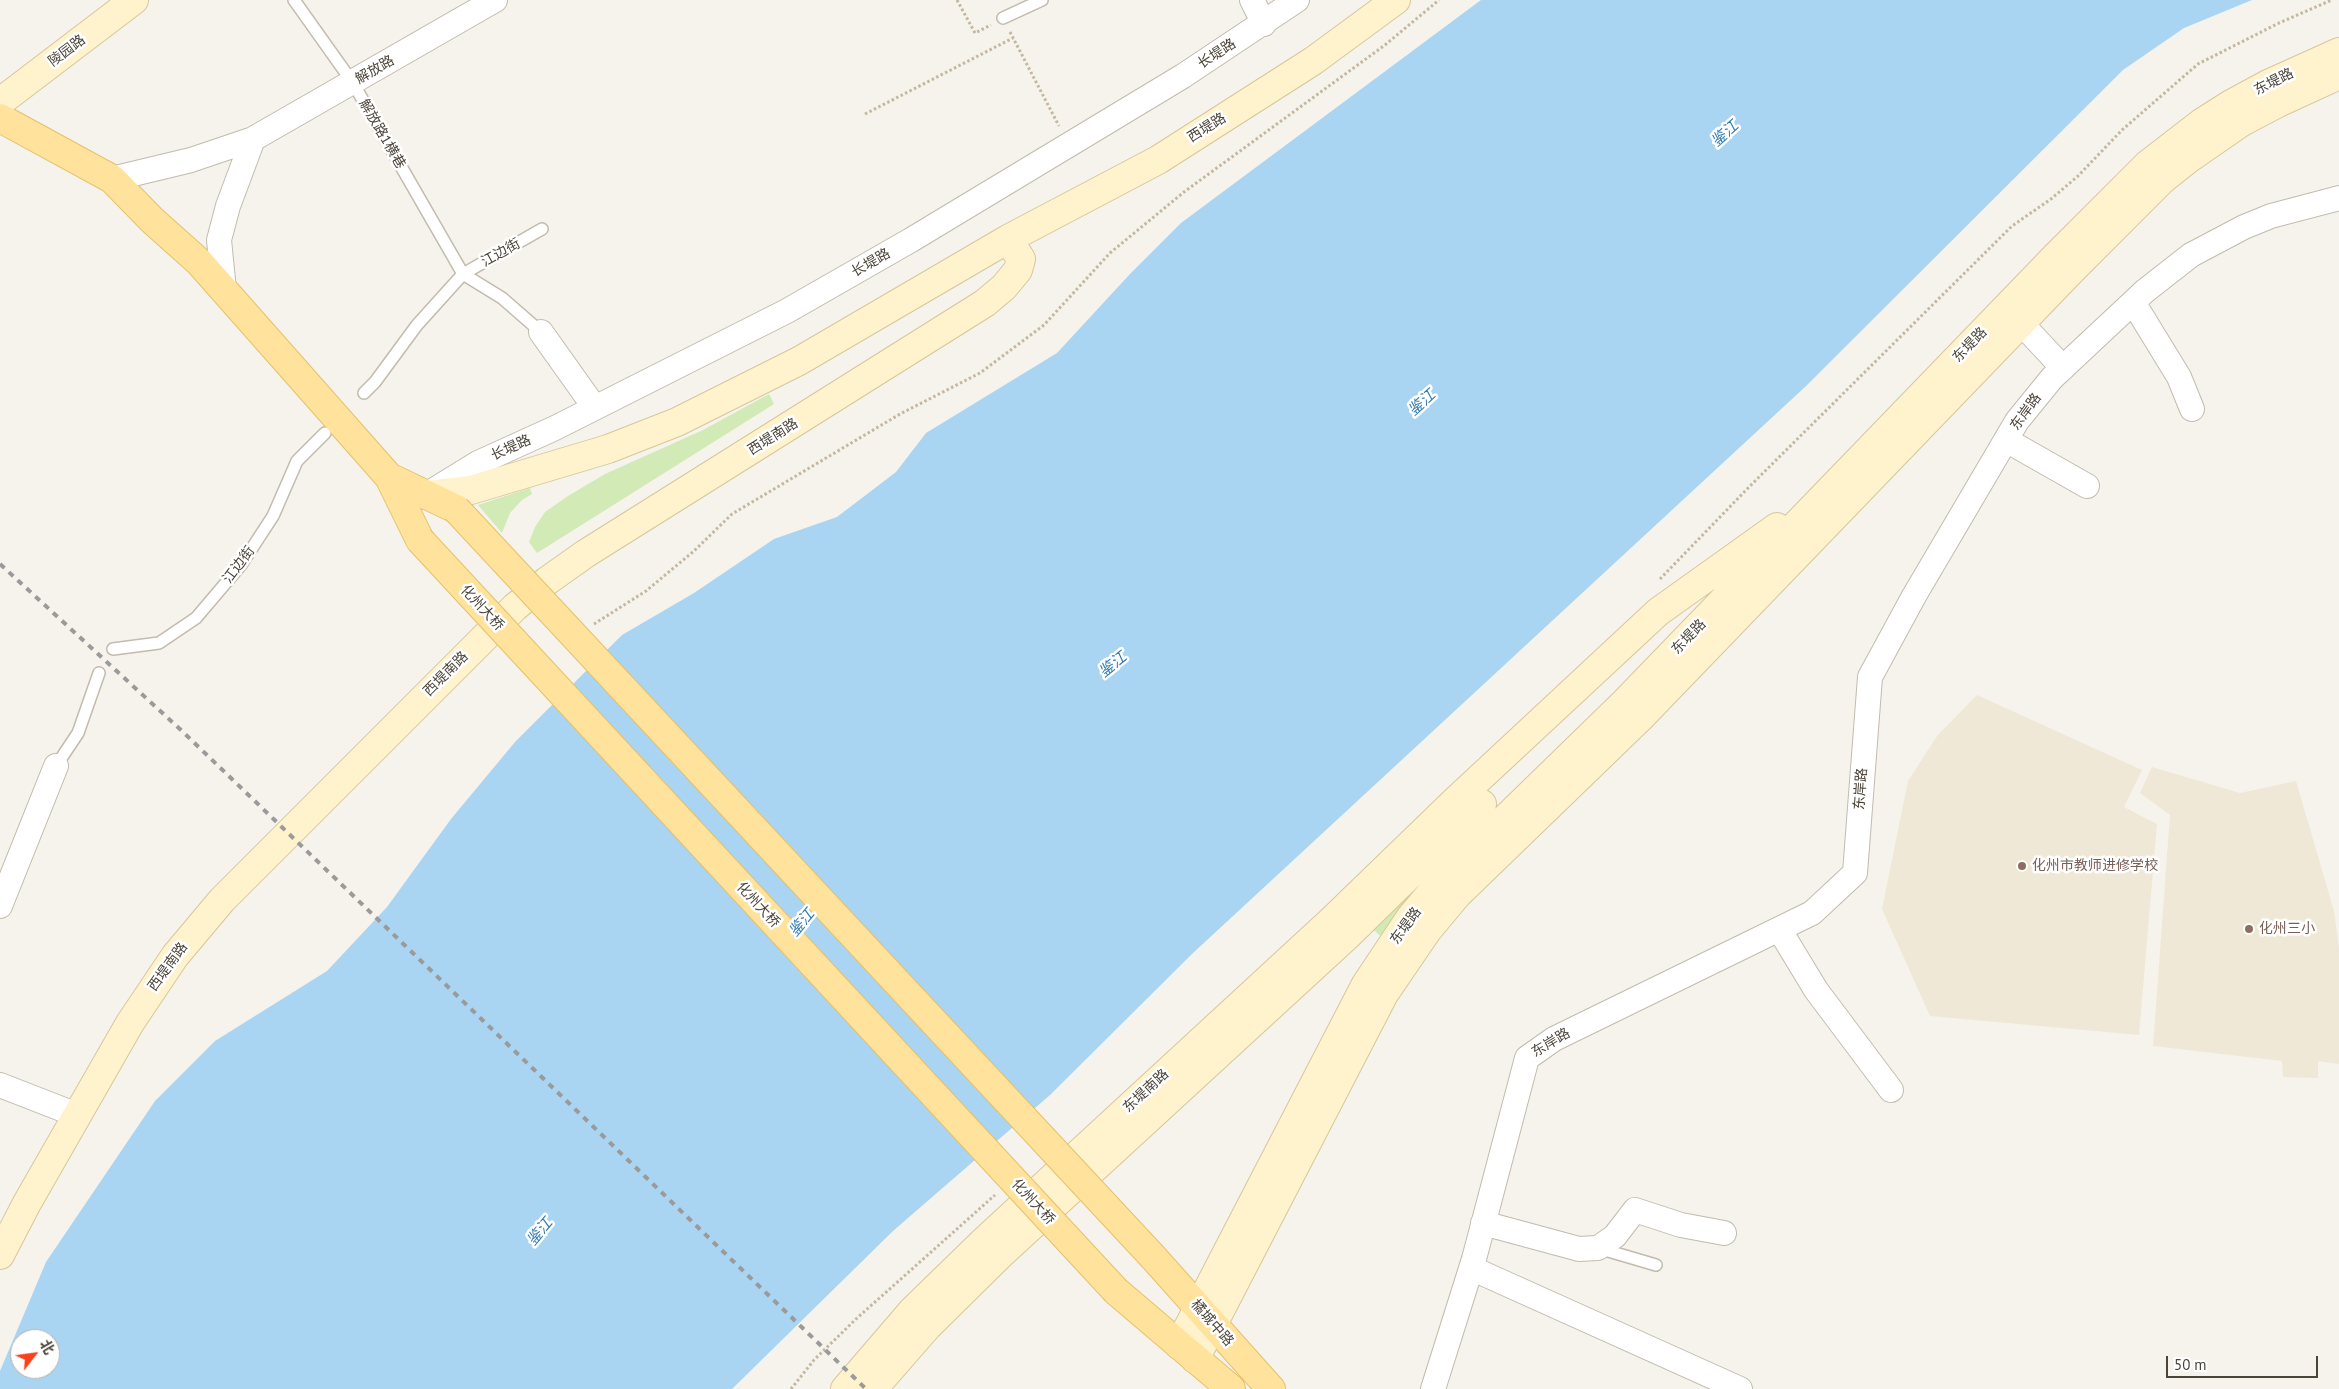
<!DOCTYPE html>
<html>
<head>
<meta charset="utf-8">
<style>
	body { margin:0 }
	#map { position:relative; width:2339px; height:1389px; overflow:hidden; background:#f6f3ec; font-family:"PT Sans","Noto Sans SC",sans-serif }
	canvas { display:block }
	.north { position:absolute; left:10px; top:1329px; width:50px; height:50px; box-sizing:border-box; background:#fff; border:1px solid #b7b4b0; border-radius:50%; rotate:60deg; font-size:14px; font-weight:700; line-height:20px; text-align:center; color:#4b4439 }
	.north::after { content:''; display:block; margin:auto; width:18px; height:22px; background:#fc3f1d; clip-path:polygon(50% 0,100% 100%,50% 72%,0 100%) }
	.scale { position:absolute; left:2166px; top:1356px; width:152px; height:22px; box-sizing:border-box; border:2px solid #4b4439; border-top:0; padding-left:6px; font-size:15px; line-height:18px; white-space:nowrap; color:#4b4439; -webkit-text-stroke:4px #fff; paint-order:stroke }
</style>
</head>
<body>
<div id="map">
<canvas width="2339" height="1389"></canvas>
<div class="north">北</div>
<div class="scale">50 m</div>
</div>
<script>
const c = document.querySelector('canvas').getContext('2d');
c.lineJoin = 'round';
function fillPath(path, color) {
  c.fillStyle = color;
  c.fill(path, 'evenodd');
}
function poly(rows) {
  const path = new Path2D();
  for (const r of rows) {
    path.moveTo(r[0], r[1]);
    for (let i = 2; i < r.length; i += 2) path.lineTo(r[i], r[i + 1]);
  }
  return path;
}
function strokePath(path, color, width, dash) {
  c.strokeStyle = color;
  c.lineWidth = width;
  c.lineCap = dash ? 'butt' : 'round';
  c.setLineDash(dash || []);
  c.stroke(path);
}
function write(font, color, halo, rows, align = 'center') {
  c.font = font + ' "PT Sans","Noto Sans SC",sans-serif';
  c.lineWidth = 5;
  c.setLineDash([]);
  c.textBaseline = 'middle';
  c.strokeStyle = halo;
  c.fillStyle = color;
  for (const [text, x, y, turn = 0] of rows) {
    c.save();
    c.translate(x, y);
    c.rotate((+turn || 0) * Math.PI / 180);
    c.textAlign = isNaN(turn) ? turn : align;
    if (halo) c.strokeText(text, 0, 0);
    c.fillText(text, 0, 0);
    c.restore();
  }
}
const education = poly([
	[1977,695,2142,770,2124,807,2157,824,2139,1035,1930,1016,1882,909,1908,781,1937,736],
	[2152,767,2240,793,2296,781,2334,911,2339,948,2339,1064,2318,1061,2318,1078,2283,1077,2282,1061,2153,1046,2170,815,2140,793]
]);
const green = poly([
	[769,394,774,404,537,553,529,542,535,527,545,512,568,496,605,474,703,430],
	[530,488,532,494,522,500,510,513,502,533,478,505],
	[1457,843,1385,940,1369,926]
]);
const water = poly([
	[1481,0,2252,0,2184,28,2123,70,1805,387,1193,953,1050,1095,893,1231,732,1389,0,1389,0,1371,46,1262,155,1101,215,1041,327,971,387,907,451,819,515,742,622,635,694,593,774,539,837,517,896,472,926,433,1057,353,1130,274,1181,223],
	[20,1339,50,1339,50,1369,20,1369]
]);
const path = poly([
	[957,0,975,33,991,25],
	[1010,32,1059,126],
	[865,114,1013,38],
	[1660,579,1750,486,2012,226,2051,199,2078,176,2122,130,2198,64,2277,24,2332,0],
	[594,624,646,591,694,551,732,514,900,414,980,373,1044,325,1110,253,1184,192,1385,45,1439,0],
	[791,1389,814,1360,856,1319,995,1195]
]);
const lane = poly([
	[294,0,353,83,463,274,502,298,541,332],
	[1003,18,1042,0],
	[364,393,375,382,417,325,463,274,542,229],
	[113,649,159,643,196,618,241,565,273,516,297,461,325,433],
	[56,766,78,733,99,673],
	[1598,1248,1656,1265]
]);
const street = poly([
	[1252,0,1264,24],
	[112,179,191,160,253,139,495,0],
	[224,290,219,240,228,206,253,139],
	[2133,302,2179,377,2192,409],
	[2021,323,2063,368],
	[541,332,595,408],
	[2006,440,2087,486],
	[426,495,478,463,555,428,787,311,911,240,1183,76,1297,0],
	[0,906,56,766],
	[1779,929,1816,990,1891,1090],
	[0,1085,77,1115],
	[1483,1223,1579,1249,1598,1248,1615,1236,1635,1210,1681,1225,1724,1233],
	[1471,1268,1740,1389],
	[1433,1389,1474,1259,1527,1058,1554,1039,1812,913,1855,873,1870,677,1914,596,2017,421,2052,378,2145,291,2191,255,2244,227,2271,216,2339,198]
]);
const secondary = poly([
	[0,102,134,0],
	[426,495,471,490,608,449,677,422,799,361,1008,239,1158,160,1313,61,1396,0],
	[0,1255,27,1203,130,1023,175,956,222,900,515,607,547,581,585,554,985,303,1004,287,1018,270,1021,259,1008,239],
	[1179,1345,1366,984,1410,918,1441,881,1625,702,2056,256,2148,164,2201,123,2231,104,2268,84,2339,52],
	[1195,1359,1384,994,1427,931,1457,895,1640,718,2071,271,2162,180,2187,160,2242,122,2278,103,2339,75],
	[845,1389,912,1311,985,1240,1331,921,1455,801,1658,612,1777,527],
	[873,1389,928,1326,1000,1255,1346,937,1482,804]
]);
const primary = poly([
	[0,118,112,179,152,220,199,262,389,477,420,540],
	[389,477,456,509],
	[1153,1257,1271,1389],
	[1116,1291,1231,1389]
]);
const rail = poly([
	[0,564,182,731,866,1389]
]);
const primaryBridge = poly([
	[456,509,1153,1257],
	[420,540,1116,1291]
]);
const markers = [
	[2022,866,5,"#8d6e63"],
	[2249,929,5,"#8d6e63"]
];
const streetNames = [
	["陵园路",67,51,-37],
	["长堤路",1217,54,-33],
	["解放路",375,70,-30],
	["东堤路",2274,82,-27],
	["西堤路",1207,128,-32],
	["解放路1横巷",382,134,60],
	["江边街",501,253,-29],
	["长堤路",871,263,-30],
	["东堤路",1970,345,-46],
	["东岸路",2026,412,-54],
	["西堤南路",773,437,-32],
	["长堤路",511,448,-24],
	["江边街",239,565,-53],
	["化州大桥",482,608,47],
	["东堤路",1689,637,-46],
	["西堤南路",446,674,-45],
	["东岸路",1861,789,-86],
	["化州大桥",758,905,47],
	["东堤路",1406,926,-54],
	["西堤南路",168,967,-54],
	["东岸路",1551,1043,-31],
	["东堤南路",1146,1091,-43],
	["化州大桥",1033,1202,47],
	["橘城中路",1212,1323,49]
];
const educationNames = [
	["化州市教师进修学校",2032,866],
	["化州三小",2259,929]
];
const waterNames = [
	["鉴江",1725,134,-42],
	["鉴江",1422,403,-42],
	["鉴江",1113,665,-39],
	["鉴江",802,923,-50],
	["鉴江",540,1232,-50]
];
fillPath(education, '#efe8d6');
fillPath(green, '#d2eab5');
fillPath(water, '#a9d4f2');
strokePath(lane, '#c2bbae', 14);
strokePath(street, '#c2bbae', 26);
strokePath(secondary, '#d6c79b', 30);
strokePath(primary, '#e6c16a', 30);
strokePath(path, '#c4b79f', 3, [2.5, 2.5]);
strokePath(lane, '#fff', 11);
strokePath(street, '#fff', 24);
strokePath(secondary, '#fff3cd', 28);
strokePath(primary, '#ffe39c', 28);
strokePath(rail, '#9a9a9a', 4, [6, 6]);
strokePath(primaryBridge, '#e6c16a', 30, []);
strokePath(primaryBridge, '#ffe39c', 28);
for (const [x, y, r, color] of markers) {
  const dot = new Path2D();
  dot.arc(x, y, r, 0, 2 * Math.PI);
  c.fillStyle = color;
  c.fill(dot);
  strokePath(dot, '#fff', 2);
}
write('14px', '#4b4439', '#fff', streetNames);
write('14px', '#785e54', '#fff', educationNames, 'left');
write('italic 15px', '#2e7ab2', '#fff', waterNames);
</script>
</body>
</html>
